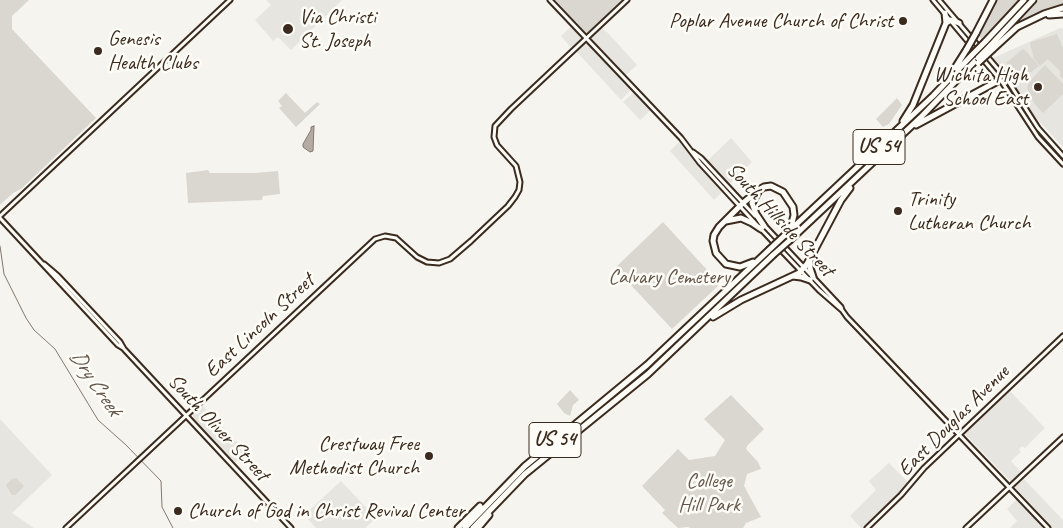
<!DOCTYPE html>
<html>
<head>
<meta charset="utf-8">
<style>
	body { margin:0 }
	canvas { display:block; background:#f5f4ee }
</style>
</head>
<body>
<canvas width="1063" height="528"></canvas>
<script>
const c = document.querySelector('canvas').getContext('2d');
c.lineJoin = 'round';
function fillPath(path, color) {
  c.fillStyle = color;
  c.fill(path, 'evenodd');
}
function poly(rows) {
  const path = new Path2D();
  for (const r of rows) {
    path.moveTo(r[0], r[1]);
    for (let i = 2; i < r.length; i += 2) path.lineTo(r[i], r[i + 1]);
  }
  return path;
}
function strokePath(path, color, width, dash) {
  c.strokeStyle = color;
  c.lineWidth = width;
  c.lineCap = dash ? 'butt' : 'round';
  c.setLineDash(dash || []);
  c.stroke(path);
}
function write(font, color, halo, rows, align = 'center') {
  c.font = font + ' Caveat,sans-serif';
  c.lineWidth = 5;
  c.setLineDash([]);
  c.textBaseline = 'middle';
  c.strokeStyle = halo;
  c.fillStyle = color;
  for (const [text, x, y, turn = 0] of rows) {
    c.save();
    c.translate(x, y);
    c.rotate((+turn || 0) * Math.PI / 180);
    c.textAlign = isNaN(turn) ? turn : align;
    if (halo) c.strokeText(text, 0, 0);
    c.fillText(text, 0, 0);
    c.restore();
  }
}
const built = poly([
	[266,0,342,0,291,50,278,37,273,41,255,20,271,5],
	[571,27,582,40,572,49,561,36],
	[601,28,608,33,637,65,625,76,592,40,592,36],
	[1060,28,1063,29,1063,147,1028,109,1009,81,991,59],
	[586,43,630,89,630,91,621,100,576,51],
	[633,93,651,110,640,120,623,102],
	[731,138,752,162,729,185,706,162],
	[679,142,682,143,721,188,722,192,714,200,670,151],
	[1010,391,1045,428,1025,448,1022,446,1019,449,1021,452,1011,461,1022,473,1012,483,965,434],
	[202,405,246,452,236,462,233,461,193,419,193,414],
	[0,419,52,475,12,513,34,528,0,528],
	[889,463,907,481,907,483,899,494,863,528,861,528,850,516,876,490,869,481],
	[1022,477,1063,520,1063,528,1053,528,1014,486],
	[341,481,375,517,374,520,365,528,316,528,304,515],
	[1017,499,1044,528,1010,528,1017,521,1007,509]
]);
const green = poly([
	[0,0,29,0,12,16,12,29,96,118,21,189,13,193,0,205],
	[555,0,623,0,587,34],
	[995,0,1021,0,983,40,978,35],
	[1039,0,1063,0,1063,6,1015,26],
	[1057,34,1062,46,1063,46,1063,79,1060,76,1060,71,1048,59,1040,66,1034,59,1030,44,1031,42],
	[1023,49,1025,50,1039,66,1031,72,1019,73,1012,69,1006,63],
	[1045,65,1063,84,1063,94,1043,113,1034,103,1027,88,1029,82],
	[286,93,305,113,317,102,320,104,296,127,279,108,282,106,278,101],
	[897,98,902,105,889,124,883,127,876,119],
	[208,170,210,173,255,173,278,171,280,194,263,196,262,200,188,203,186,173],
	[663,222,720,284,672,329,615,268],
	[570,390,579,400,573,405,570,416,564,413,557,404],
	[731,395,764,429,747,446,746,449,758,462,761,469,747,474,744,486,761,517,746,523,743,528,690,528,688,527,678,528,662,513,665,510,642,486,678,449,689,460,715,456,725,440,704,419],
	[16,478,24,486,15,495,12,495,6,485,12,479]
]);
const water = poly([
	[314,126,313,151,310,152,303,147,303,144,311,130,311,127,314,126]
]);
const stream = poly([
	[0,246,4,274,26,318,34,330,55,349,98,420,126,445,161,481,162,507,173,528]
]);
const secondary = poly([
	[550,0,681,138,700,163,756,224],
	[933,0,1002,82,1038,137,1063,164],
	[939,0,1008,81,1038,128,1063,156],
	[693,152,701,158,755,216],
	[0,216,230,0],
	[0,218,118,345,123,348],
	[763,224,841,307,842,310,847,317,1048,528],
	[760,228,819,290,842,310],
	[44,264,58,276,120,342,124,349,291,528],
	[66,528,375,239,385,236,396,238,417,257,427,262,439,263,450,259,471,241,508,206,515,197,519,190,520,182,516,166,497,145,494,137,495,126,511,109,627,0],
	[867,528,901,495,924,468,1063,336],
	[966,528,1063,437]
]);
const highway = poly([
	[945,13,946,23],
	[1049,15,1063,14],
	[976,33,993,0],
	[985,42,1024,0],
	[989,47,1033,0],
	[993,49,1017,27,1044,14,1063,8],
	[955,68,967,49],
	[903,121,913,105,946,23,951,20,959,23],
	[916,125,996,82,1002,74],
	[726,221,741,218,752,223,761,229],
	[764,226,756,214,752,203,759,190,764,187,771,186,783,192,793,207,794,215,792,223,787,231],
	[785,235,933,96,972,55],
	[790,240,922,116,976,60],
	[810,260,810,268,813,277],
	[753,262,740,267,726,264,716,253,713,241,714,235,719,227,743,203,759,190],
	[793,276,801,277,810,280],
	[713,317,741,300,799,273,807,264,841,200,850,188],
	[458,528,480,506],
	[465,528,525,466,647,365,769,250],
	[473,528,525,474,648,374,773,255],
	[478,528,489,515]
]);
const highwayBridge = poly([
	[967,49,976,33],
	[972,55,985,42],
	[978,58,989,47],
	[978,63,993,49],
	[769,250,785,235],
	[773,255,790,240]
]);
const markers = [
	[903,21,5,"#3b2a1e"],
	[288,29,6,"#3b2a1e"],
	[98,51,5,"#3b2a1e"],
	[1038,87,5,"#3b2a1e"],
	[898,211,5,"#3b2a1e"],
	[429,456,5,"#3b2a1e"],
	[178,511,5,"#3b2a1e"]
];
const shields = [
	[879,147,52],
	[555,440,52]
];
const shieldNames = [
	["US 54",879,147],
	["US 54",555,440]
];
const poiNames = [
	["Via Christi",299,17],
	["St. Joseph",299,41],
	["Poplar Avenue Church of Christ",893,21,"right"],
	["Genesis",108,39],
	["Health Clubs",108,63],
	["Wichita High",1028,75,"right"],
	["School East",1028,99,"right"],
	["Trinity",908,199],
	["Lutheran Church",908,223],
	["Crestway Free",419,444,"right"],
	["Methodist Church",419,468,"right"],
	["Church of God in Christ Revival Center",188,511]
];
const streetNames = [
	["South Hillside Street",780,220,47],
	["East Lincoln Street",260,326,-43],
	["East Douglas Avenue",954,421,-45],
	["South Oliver Street",218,428,47]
];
const parkNames = [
	["Calvary Cemetery",669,277],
	["College",709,481],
	["Hill Park",709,505]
];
const waterNames = [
	["Dry Creek",95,383,56]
];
fillPath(built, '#e7e5df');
fillPath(green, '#dad6d0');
fillPath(water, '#b4aca4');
strokePath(water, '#84786e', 1);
strokePath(stream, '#84786e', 1);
strokePath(secondary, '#3b2a1e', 7);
strokePath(highway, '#3b2a1e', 9);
strokePath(secondary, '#fdfcf7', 3);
strokePath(highway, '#fdfcf7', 5);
strokePath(highwayBridge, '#3b2a1e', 9, []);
strokePath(highwayBridge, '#fdfcf7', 5);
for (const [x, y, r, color] of markers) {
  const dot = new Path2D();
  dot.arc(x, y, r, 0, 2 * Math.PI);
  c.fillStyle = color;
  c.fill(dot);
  strokePath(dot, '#fdfcf7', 2);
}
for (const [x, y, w] of shields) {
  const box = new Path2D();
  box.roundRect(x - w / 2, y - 17.5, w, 35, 4);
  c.fillStyle = '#fdfcf7';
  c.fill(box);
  strokePath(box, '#3b2a1e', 1);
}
write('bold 20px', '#3b2a1e', null, shieldNames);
write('21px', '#3b2a1e', '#fdfcf7', poiNames, 'left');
write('21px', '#3b2a1e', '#fdfcf7', streetNames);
write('21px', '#63554a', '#fdfcf7', parkNames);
write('italic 22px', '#65584d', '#fdfcf7', waterNames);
</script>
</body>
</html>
